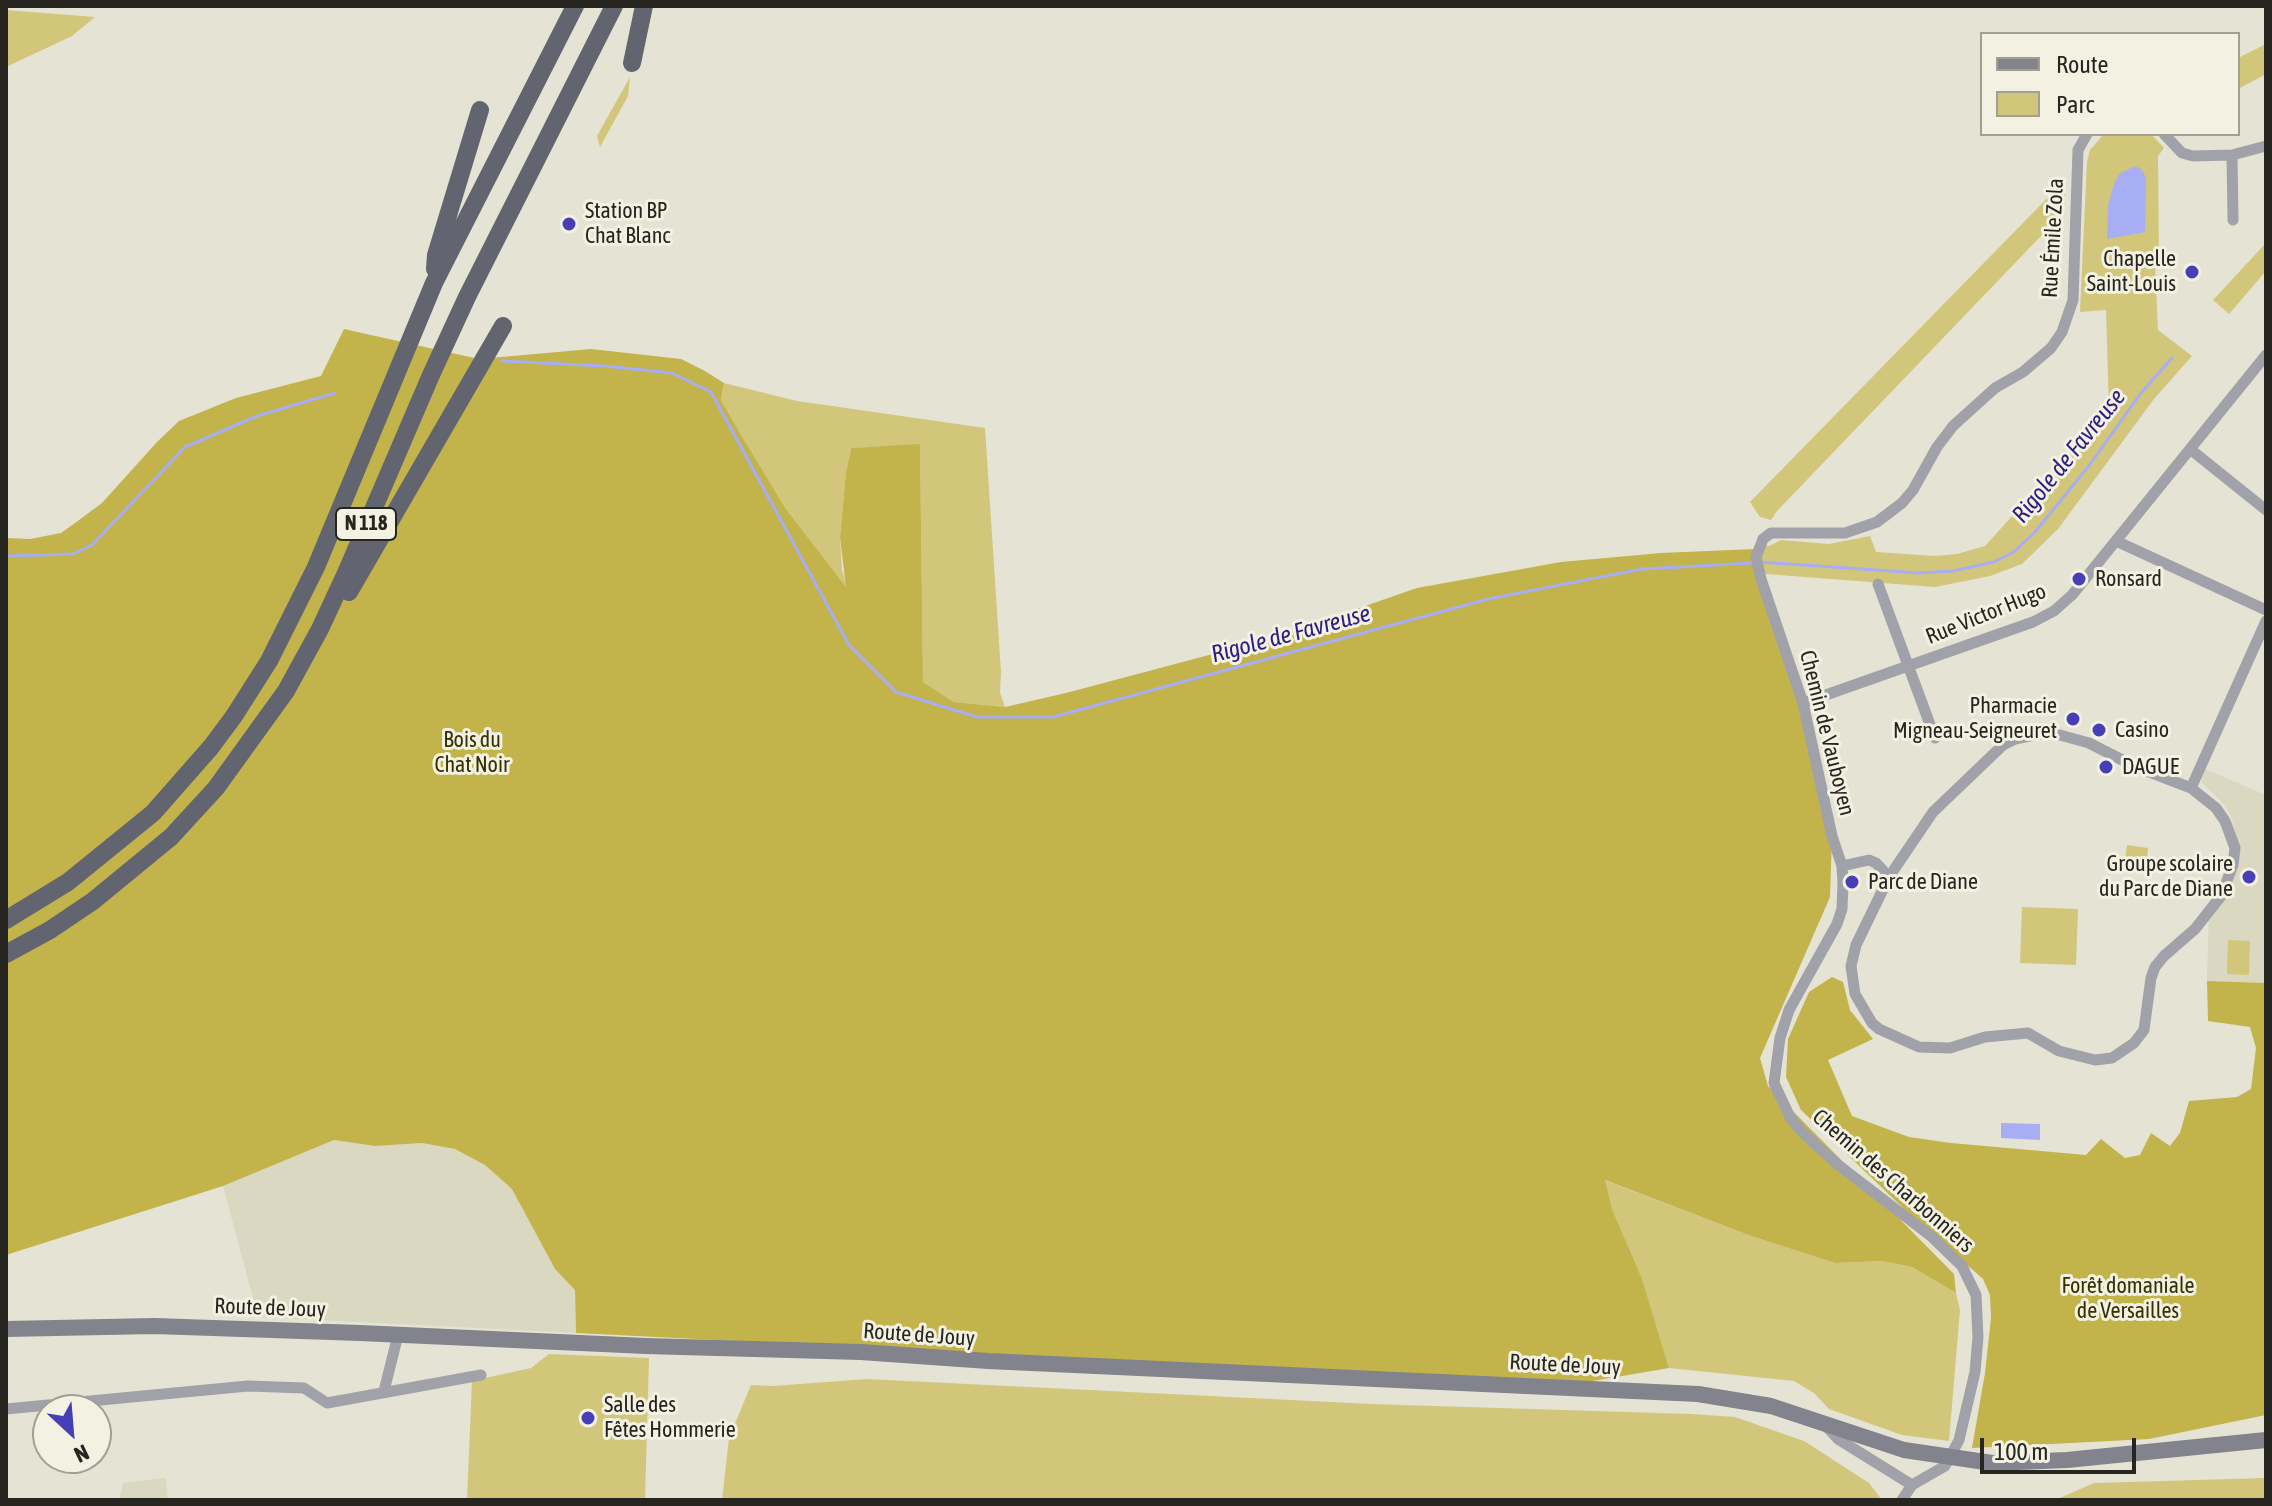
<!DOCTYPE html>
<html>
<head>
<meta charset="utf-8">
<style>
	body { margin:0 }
	#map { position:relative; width:2272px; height:1506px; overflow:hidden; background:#e5e3d4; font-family:"Asap Condensed",sans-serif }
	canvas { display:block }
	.frame { position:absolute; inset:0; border:8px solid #262520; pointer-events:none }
	.legend { position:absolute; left:1980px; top:32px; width:260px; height:104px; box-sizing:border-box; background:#f3f1e1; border:2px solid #a19f94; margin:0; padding:10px 14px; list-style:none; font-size:24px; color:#262520 }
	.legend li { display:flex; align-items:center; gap:16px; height:40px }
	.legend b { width:40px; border:2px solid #a19f94 }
	.north { position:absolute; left:32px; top:1394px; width:80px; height:80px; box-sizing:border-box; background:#f3f1e1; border:2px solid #a19f94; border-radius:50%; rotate:154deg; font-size:22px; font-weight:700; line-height:32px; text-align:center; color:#262520 }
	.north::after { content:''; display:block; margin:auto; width:28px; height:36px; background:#473fb6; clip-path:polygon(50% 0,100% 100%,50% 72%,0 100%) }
	.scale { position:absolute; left:1980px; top:1438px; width:156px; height:36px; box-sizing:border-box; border:4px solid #262520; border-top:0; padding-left:10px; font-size:24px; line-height:28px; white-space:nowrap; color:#262520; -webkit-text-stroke:6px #f3f1e1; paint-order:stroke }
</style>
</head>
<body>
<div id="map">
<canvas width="2272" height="1506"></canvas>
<div class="frame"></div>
<ul class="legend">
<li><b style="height:10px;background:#82838c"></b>Route</li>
<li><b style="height:22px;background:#d2c67b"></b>Parc</li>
</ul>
<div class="north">N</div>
<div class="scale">100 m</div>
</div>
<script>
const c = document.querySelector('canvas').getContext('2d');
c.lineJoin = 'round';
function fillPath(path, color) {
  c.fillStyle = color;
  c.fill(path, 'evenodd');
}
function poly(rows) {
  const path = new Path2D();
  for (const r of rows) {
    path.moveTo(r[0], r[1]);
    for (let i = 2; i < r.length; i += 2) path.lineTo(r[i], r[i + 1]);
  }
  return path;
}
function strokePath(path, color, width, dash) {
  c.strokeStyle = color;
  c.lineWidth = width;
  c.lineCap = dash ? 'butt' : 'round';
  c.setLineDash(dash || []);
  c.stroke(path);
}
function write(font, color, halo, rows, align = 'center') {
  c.font = font + ' "Asap Condensed",sans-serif';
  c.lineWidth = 6;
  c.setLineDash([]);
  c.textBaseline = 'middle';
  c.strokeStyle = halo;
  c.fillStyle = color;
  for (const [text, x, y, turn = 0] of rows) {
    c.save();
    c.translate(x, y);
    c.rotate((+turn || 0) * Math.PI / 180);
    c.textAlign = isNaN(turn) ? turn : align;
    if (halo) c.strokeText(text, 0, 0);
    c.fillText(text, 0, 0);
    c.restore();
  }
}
const built = poly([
	[2205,769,2266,795,2266,983,2207,981,2209,913,2238,851,2232,819,2225,805,2203,784,2199,776],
	[334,1140,375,1146,422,1143,455,1149,485,1165,513,1189,555,1269,575,1290,576,1333,258,1317,223,1186],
	[166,1478,168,1500,119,1500,123,1483]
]);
const green = poly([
	[6,10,95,17,72,36,6,67],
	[2266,44,2266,74,2238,89,2238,58],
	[630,77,628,96,600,147,597,136],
	[2104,134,2151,134,2164,148,2158,156,2159,260,2155,264,2158,330,2192,356,2154,399,2058,529,2022,564,1990,576,1935,587,1766,574,1762,568,1761,555,1765,545,1769,546,1781,540,1829,544,1870,536,1876,552,1934,556,1957,554,1985,546,2109,409,2106,310,2080,312,2087,162,2090,150],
	[2065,180,2064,212,1777,511,1771,520,1760,517,1750,502],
	[2266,243,2266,271,2229,314,2213,300],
	[724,383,797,401,985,428,1001,672,1000,693,1005,707,954,702,923,682,920,445,851,448,846,472,840,537,842,570,848,590,786,509,740,433,721,400],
	[2127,845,2148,848,2146,871,2124,870],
	[2022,907,2078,909,2076,965,2020,963],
	[2228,940,2250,941,2249,975,2227,974],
	[1604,1180,1751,1236,1835,1263,1882,1261,1912,1267,1956,1293,1960,1310,1949,1441,1902,1435,1829,1409,1814,1393,1794,1381,1669,1368,1642,1280,1612,1209],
	[549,1354,649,1358,645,1500,467,1500,472,1381,531,1368],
	[867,1379,1371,1404,1691,1414,1735,1417,1804,1441,1869,1483,1882,1500,722,1500,729,1438,751,1385,773,1386],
	[2266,1478,2266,1500,2055,1500,2094,1483]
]);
const forest = poly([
	[344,329,479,359,591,349,681,359,703,370,724,383,721,400,740,433,786,509,846,587,840,537,846,472,851,448,920,444,923,682,954,702,1005,707,1066,693,1273,638,1417,588,1561,562,1661,553,1755,549,1797,682,1832,836,1830,897,1760,1058,1768,1086,1954,1274,1956,1293,1912,1267,1882,1261,1835,1263,1751,1236,1605,1180,1612,1209,1642,1279,1669,1368,1581,1383,576,1333,575,1290,555,1269,512,1189,485,1165,455,1149,422,1143,375,1146,334,1140,223,1186,6,1255,6,538,30,539,61,533,75,523,102,503,157,442,179,421,236,398,321,376],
	[1832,977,1843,982,1850,1010,1873,1039,1828,1060,1852,1116,1909,1137,1951,1143,2086,1155,2101,1139,2125,1158,2140,1155,2151,1133,2170,1146,2180,1133,2189,1101,2237,1097,2251,1089,2256,1048,2250,1027,2208,1021,2207,981,2266,983,2266,1415,2149,1439,1972,1448,1985,1373,1991,1318,1990,1295,1983,1279,1900,1205,1801,1110,1786,1077,1788,1039,1809,992]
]);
const water = poly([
	[2135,166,2141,169,2146,177,2145,232,2107,239,2108,206,2113,187,2119,174],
	[2001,1123,2040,1124,2040,1140,2001,1138]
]);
const stream = poly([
	[502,361,604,366,672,373,711,392,849,645,896,692,977,717,1053,717,1488,599,1642,569,1753,563],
	[6,556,73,554,92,545,185,447,257,416,335,393],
	[1760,562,1919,573,1953,571,1994,562,2014,552,2035,532,2088,467,2141,393,2172,358]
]);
const minor = poly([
	[2164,134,2182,153,2193,156,2232,155,2266,146],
	[2232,155,2233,220],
	[2190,449,2266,510],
	[2116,541,2266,610],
	[1878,584,1935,738],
	[1803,703,2033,622,2054,611,2072,595,2266,355],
	[2049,732,2089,743,2134,766,2191,788,2216,808,2225,821,2235,848,2233,865,2221,896,2195,929,2164,956,2155,967,2151,978,2144,1030,2134,1043,2112,1058,2095,1060,2059,1051,2028,1033,1985,1037,1950,1048,1919,1047,1879,1029,1872,1023,1855,994,1851,966,1856,945,1889,877,1933,812,2003,745,2015,739,2049,732],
	[2191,788,2266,621],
	[1842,866,1869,860,1876,863,1889,877],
	[384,1391,398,1335],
	[6,1409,248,1386,304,1388,327,1403,481,1375],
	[1827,1427,1838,1439,1912,1485],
	[1902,1500,1912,1485,1945,1466,1959,1440,1975,1372,1978,1337,1976,1295,1962,1266,1932,1237,1837,1164,1802,1132,1790,1117,1774,1083,1780,1038,1789,1010,1837,924,1842,909,1843,884,1842,866,1832,836,1803,703,1761,579,1756,557,1763,539,1771,533,1845,533,1877,522,1902,503,1913,490,1937,447,1953,426,1995,388,2023,372,2051,348,2062,332,2073,300,2078,150,2087,134]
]);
const secondary = poly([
	[6,1329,154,1326,360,1333,646,1346,861,1352,988,1361,1698,1394,1771,1406,1904,1450,1992,1463,2067,1460,2266,1440]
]);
const trunk = poly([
	[632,63,644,6],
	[435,269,436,255,480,110],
	[349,592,503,326],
	[6,920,68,882,153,813,211,747,234,716,269,661,316,567,434,283,575,6],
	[6,954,50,930,93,901,171,837,216,788,286,691,320,629,346,573,431,375,467,297,614,6]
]);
const markers = [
	[569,224,8,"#473fb6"],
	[2192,272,8,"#473fb6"],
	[2079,579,8,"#473fb6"],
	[2073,719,8,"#473fb6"],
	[2099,730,8,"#473fb6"],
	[2106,767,8,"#473fb6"],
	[2249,877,8,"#473fb6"],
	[1852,882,8,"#473fb6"],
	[588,1418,8,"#473fb6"]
];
const shields = [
	[366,524,60]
];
const shieldNames = [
	["N 118",366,524]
];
const poiNames = [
	["Station BP",585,211],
	["Chat Blanc",585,236],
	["Chapelle",2176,259,"right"],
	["Saint-Louis",2176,284,"right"],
	["Ronsard",2095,579],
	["Pharmacie",2057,706,"right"],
	["Migneau-Seigneuret",2057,731,"right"],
	["Casino",2115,730],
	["DAGUE",2122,767],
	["Groupe scolaire",2233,864,"right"],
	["du Parc de Diane",2233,889,"right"],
	["Parc de Diane",1868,882],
	["Salle des",604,1405],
	["Fêtes Hommerie",604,1430]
];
const streetNames = [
	["Rue Émile Zola",2053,238,-87],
	["Rue Victor Hugo",1986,614,-22],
	["Chemin de Vauboyen",1827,733,76],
	["Chemin des Charbonniers",1893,1181,41],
	["Route de Jouy",270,1308,2],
	["Route de Jouy",919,1335,4],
	["Route de Jouy",1565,1365,3]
];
const parkNames = [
	["Bois du",472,740],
	["Chat Noir",472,765],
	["Forêt domaniale",2128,1286],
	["de Versailles",2128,1311]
];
const waterNames = [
	["Rigole de Favreuse",2069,456,-51],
	["Rigole de Favreuse",1291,634,-15]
];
fillPath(built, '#dad8c1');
fillPath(green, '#d2c67b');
fillPath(forest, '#c2b34b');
fillPath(water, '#a7aef4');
strokePath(stream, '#a7aef4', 3);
strokePath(minor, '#a1a2a9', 11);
strokePath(secondary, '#82838c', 16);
strokePath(trunk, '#62646f', 18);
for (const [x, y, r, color] of markers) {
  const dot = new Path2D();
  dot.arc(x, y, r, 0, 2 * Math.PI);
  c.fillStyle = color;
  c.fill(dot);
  strokePath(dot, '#f3f1e1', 3);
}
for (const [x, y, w] of shields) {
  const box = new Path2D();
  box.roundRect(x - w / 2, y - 16, w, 32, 6);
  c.fillStyle = '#f3f1e1';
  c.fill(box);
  strokePath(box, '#262520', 2);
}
write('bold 20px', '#262520', null, shieldNames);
write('22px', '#262520', '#f3f1e1', poiNames, 'left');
write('22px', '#262520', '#f3f1e1', streetNames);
write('22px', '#363001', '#f3f1e1', parkNames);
write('italic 24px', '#2a1e80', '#f3f1e1', waterNames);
</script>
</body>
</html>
